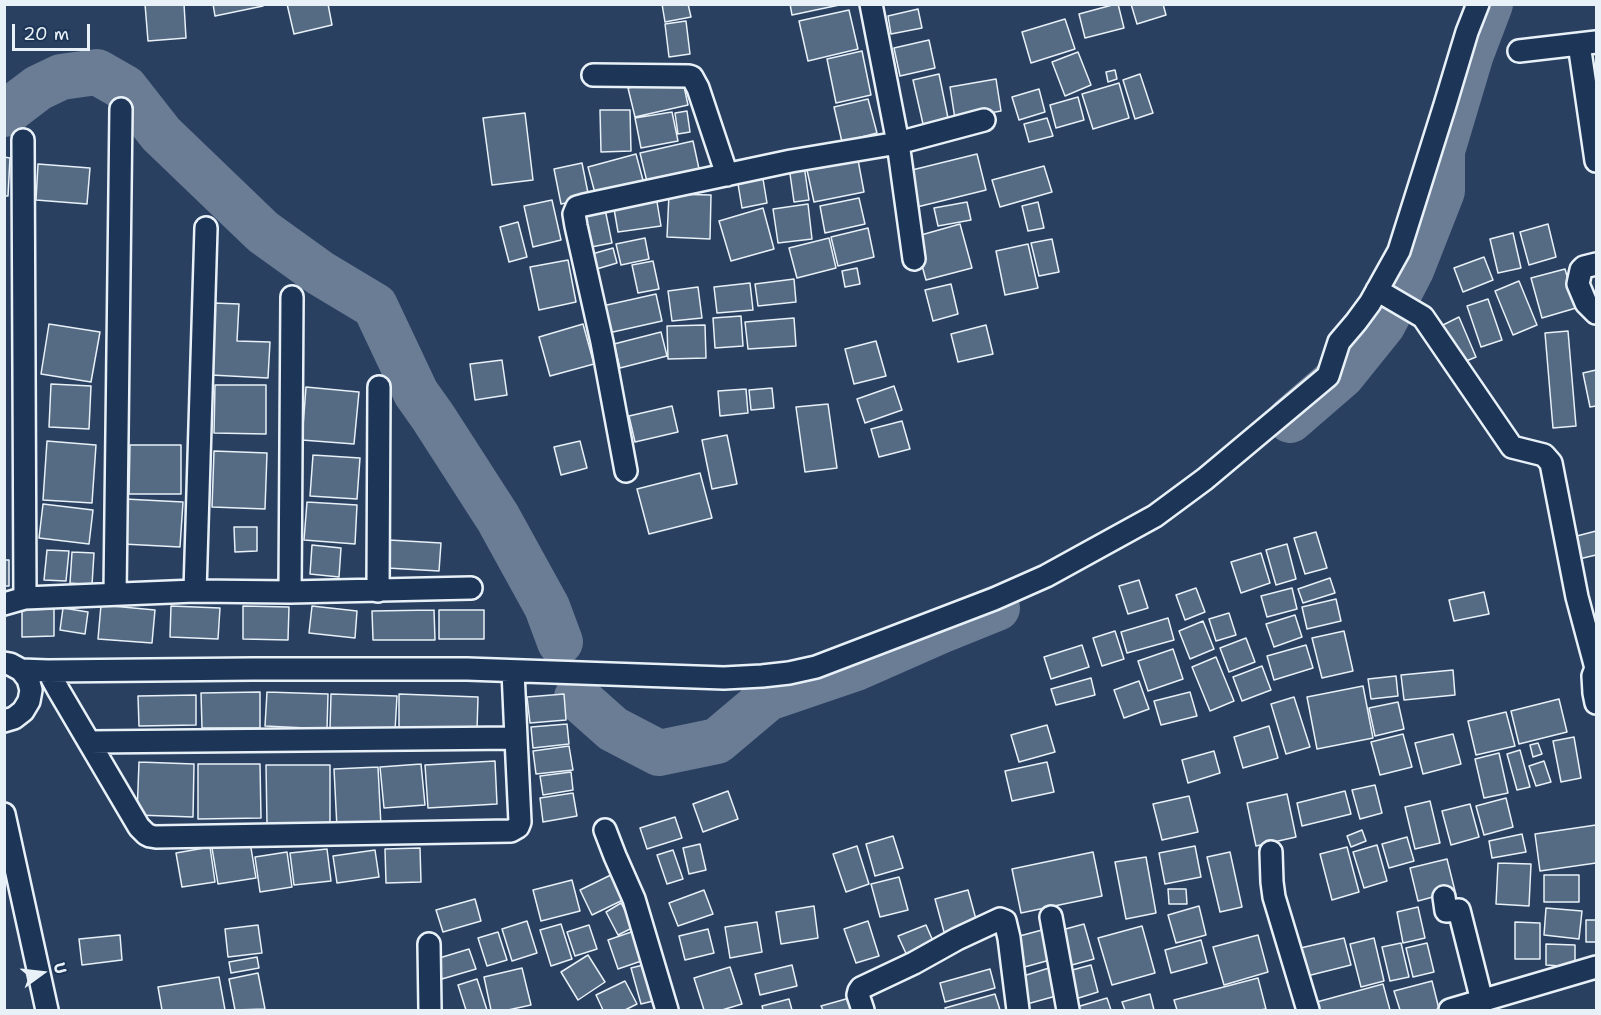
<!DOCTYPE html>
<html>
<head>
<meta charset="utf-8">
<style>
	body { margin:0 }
	#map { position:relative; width:1601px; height:1015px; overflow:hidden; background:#294061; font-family:"Shantell Sans",sans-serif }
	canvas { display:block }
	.frame { position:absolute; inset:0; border:6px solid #e8f1f8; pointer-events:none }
	.north { position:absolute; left:12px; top:943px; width:60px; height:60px; -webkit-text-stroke:4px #1d3557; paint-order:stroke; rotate:75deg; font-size:16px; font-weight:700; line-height:24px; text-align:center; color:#e8f1f8 }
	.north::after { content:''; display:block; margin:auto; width:21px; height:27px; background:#e8f1f8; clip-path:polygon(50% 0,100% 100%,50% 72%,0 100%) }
	.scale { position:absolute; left:12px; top:24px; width:78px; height:27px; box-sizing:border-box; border:3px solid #e8f1f8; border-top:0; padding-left:8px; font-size:18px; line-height:21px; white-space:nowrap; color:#e8f1f8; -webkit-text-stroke:4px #1d3557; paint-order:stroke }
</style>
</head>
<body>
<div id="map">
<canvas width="1601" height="1015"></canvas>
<div class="frame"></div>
<div class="north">U</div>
<div class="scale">20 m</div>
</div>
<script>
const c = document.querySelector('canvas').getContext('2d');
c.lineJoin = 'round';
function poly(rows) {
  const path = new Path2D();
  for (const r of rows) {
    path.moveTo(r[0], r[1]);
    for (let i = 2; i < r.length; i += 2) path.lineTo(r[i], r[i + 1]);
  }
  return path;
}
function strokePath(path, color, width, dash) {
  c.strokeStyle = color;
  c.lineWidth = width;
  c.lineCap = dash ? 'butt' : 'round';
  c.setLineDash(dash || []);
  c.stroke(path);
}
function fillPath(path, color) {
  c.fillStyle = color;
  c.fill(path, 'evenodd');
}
const river = poly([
	[4,114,38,88,61,77,97,72,125,88,161,134,263,232,320,273,375,306,416,393,433,417,498,518,547,607,560,642],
	[1290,420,1342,375,1383,324,1411,270,1442,191,1442,151,1471,54,1490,4],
	[577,697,613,729,659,753,717,741,768,698,856,668,940,631,997,608]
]);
const building = poly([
	[145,4,184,4,186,38,148,41,145,4],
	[213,4,263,4,263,6,215,16,213,4],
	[287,4,328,4,332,25,294,34,287,4],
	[662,4,688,4,691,17,665,22,662,4],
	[790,4,844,4,792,15,790,4],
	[1116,4,1118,4,1124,28,1085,38,1079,14,1116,4],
	[1131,4,1163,4,1166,15,1137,24,1131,4],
	[918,9,922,28,891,34,888,16,918,9],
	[849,10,858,49,808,61,799,21,849,10],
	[1065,19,1075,49,1031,63,1022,32,1065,19],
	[686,21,690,54,669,57,665,24,686,21],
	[929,40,935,68,900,76,894,48,929,40],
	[862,51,871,95,836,103,827,59,862,51],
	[1078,52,1091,85,1065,96,1052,62,1078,52],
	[1115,70,1117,79,1108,82,1106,72,1115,70],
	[939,74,948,118,923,124,913,80,939,74],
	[1140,74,1153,113,1135,119,1123,80,1140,74],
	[682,77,688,105,635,117,628,88,682,77],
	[996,79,1001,111,955,119,950,87,996,79],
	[1119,83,1129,118,1093,129,1082,94,1119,83],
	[1039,89,1045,112,1019,120,1012,97,1039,89],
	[1078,97,1084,120,1056,128,1050,105,1078,97],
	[868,99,877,133,842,142,834,107,868,99],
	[600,110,630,110,631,151,601,152,600,110],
	[687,111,690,132,678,134,675,113,687,111],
	[672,112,678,141,641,148,635,118,672,112],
	[525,113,533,180,492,185,483,118,525,113],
	[1047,118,1053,136,1029,142,1024,124,1047,118],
	[693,141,701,178,649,190,640,153,693,141],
	[636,154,644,184,596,197,588,167,636,154],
	[977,154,986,190,917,207,908,171,977,154],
	[4,157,10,158,8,196,4,196,4,157],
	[858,160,864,192,814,202,807,170,858,160],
	[582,163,589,198,561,204,554,169,582,163],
	[38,164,90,168,87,204,36,200,38,164],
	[804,165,809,200,794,202,789,167,804,165],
	[1044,166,1052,192,1000,207,992,180,1044,166],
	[762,173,767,203,742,208,737,178,762,173],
	[669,194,711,195,710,239,667,237,669,194],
	[656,196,661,226,618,232,613,203,656,196],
	[859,198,865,224,825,233,820,206,859,198],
	[552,200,561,240,533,247,524,206,552,200],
	[967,202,971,220,938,226,934,208,967,202],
	[1038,202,1044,228,1028,231,1022,206,1038,202],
	[808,204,812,239,778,243,773,209,808,204],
	[763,208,774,249,731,261,719,221,763,208],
	[605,209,612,243,586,248,579,214,605,209],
	[518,222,527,257,509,262,500,227,518,222],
	[960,224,972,268,926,280,914,237,960,224],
	[1548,224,1556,257,1529,265,1520,232,1548,224],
	[868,228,874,257,838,266,831,237,868,228],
	[1513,233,1521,268,1498,273,1490,239,1513,233],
	[645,238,649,259,621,265,616,244,645,238],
	[829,238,836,268,797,278,789,248,829,238],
	[1052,239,1059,272,1039,276,1031,243,1052,239],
	[1028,244,1038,288,1005,295,996,251,1028,244],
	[613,248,617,263,590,271,585,256,613,248],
	[1484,257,1493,280,1463,292,1454,268,1484,257],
	[568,260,576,302,539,310,530,267,568,260],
	[653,261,659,289,638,293,632,265,653,261],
	[857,268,860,284,845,287,842,271,857,268],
	[1565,269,1576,308,1542,318,1531,278,1565,269],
	[794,279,796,302,758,306,755,284,794,279],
	[1519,281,1537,325,1513,335,1495,291,1519,281],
	[750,283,753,310,717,313,714,287,750,283],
	[951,284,958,314,933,321,925,290,951,284],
	[698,287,702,318,672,321,668,291,698,287],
	[656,294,662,321,604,334,598,307,656,294],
	[1488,299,1502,340,1481,347,1467,306,1488,299],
	[214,303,239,304,237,341,270,342,268,378,211,375,214,303],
	[741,316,743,346,715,348,713,318,741,316],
	[1459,317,1476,357,1459,364,1443,325,1459,317],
	[794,318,796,346,748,349,745,322,794,318],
	[49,324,100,332,91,382,41,374,49,324],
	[583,324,594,364,550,376,539,337,583,324],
	[705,325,706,358,668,359,667,326,705,325],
	[986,325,993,354,958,362,951,334,986,325],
	[1568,331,1576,426,1553,428,1545,333,1568,331],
	[661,332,667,356,620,368,614,344,661,332],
	[876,341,886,376,854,384,845,349,876,341],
	[502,360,507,395,475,400,470,364,502,360],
	[1596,370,1596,406,1590,407,1583,373,1596,370],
	[51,384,91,386,89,429,49,427,51,384],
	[215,385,266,385,266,434,214,433,215,385],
	[894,386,902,410,865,423,857,399,894,386],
	[306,387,359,392,354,444,302,440,306,387],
	[772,388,774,408,751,410,749,390,772,388],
	[746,389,748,413,720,416,718,391,746,389],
	[828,404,837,468,805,472,796,407,828,404],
	[672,406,678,432,635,442,629,416,672,406],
	[902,421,910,449,879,457,871,429,902,421],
	[727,435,737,484,712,489,702,440,727,435],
	[47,441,96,445,92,503,43,500,47,441],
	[580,441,587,468,561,475,554,447,580,441],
	[130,445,181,445,181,494,129,494,130,445],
	[214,451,267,453,265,509,212,507,214,451],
	[313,455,360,458,357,499,310,496,313,455],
	[700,473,712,518,649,534,637,489,700,473],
	[125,499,183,502,180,547,123,544,125,499],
	[307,502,357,505,355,544,304,540,307,502],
	[43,504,93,510,89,544,39,538,43,504],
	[234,527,257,527,257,551,235,552,234,527],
	[1596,531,1596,555,1579,559,1573,537,1596,531],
	[1316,532,1327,568,1305,574,1294,538,1316,532],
	[389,540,441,543,439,571,387,568,389,540],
	[1287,544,1296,579,1276,585,1266,550,1287,544],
	[312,545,341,548,339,577,310,574,312,545],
	[47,550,69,551,66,581,44,580,47,550],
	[72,552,94,553,92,585,70,583,72,552],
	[1261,553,1270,583,1241,593,1231,562,1261,553],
	[4,560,9,560,9,586,4,586,4,560],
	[1330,578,1335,593,1303,603,1298,589,1330,578],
	[1139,580,1148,608,1128,614,1119,586,1139,580],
	[1196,588,1205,612,1185,620,1176,595,1196,588],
	[1292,588,1297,609,1267,617,1261,596,1292,588],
	[1484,592,1489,614,1454,621,1449,600,1484,592],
	[1336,599,1341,621,1307,629,1302,607,1336,599],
	[101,605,155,610,152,643,98,639,101,605],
	[171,606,220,608,218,639,170,637,171,606],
	[243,606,289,607,288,640,243,639,243,606],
	[312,606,357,611,355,638,309,633,312,606],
	[63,608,88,612,85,634,60,630,63,608],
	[54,609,54,636,22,637,22,610,54,609],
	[434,610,435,640,373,640,372,611,434,610],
	[439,610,484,610,484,639,439,639,439,610],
	[1229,613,1236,635,1216,641,1209,619,1229,613],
	[1295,615,1302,637,1274,647,1266,624,1295,615],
	[1168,618,1174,640,1127,653,1121,632,1168,618],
	[1203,621,1214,649,1190,659,1179,631,1203,621],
	[1115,631,1124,659,1102,666,1093,638,1115,631],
	[1344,631,1353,671,1322,678,1312,638,1344,631],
	[1246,638,1255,662,1229,672,1220,648,1246,638],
	[1082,645,1089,667,1051,679,1044,657,1082,645],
	[1306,645,1313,668,1274,680,1267,656,1306,645],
	[1173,649,1183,679,1148,691,1138,661,1173,649],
	[1216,657,1234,701,1210,711,1192,667,1216,657],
	[1262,666,1271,690,1242,701,1233,677,1262,666],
	[1453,670,1455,695,1404,700,1401,675,1453,670],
	[1396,676,1398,696,1371,699,1368,679,1396,676],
	[1091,678,1095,695,1056,705,1051,689,1091,678],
	[1139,681,1149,709,1124,718,1114,690,1139,681],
	[1363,686,1373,738,1317,749,1307,697,1363,686],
	[260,692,260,728,202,728,201,693,260,692],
	[267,692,328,694,327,729,265,726,267,692],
	[1190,692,1197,716,1161,725,1154,701,1190,692],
	[331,694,397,696,395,731,330,729,331,694],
	[399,694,478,697,477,730,399,728,399,694],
	[564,694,566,720,530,723,527,697,564,694],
	[196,695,196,725,139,726,138,696,196,695],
	[1294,697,1310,747,1286,754,1271,704,1294,697],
	[1559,699,1567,732,1519,744,1511,711,1559,699],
	[1398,702,1404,729,1375,736,1369,708,1398,702],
	[1506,712,1515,746,1476,755,1468,721,1506,712],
	[567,724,569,744,533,748,531,727,567,724],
	[1047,725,1055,752,1019,762,1011,735,1047,725],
	[1269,726,1278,758,1243,768,1234,737,1269,726],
	[1403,734,1412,767,1380,775,1371,742,1403,734],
	[1453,734,1461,764,1423,774,1415,743,1453,734],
	[1574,737,1581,778,1561,782,1553,741,1574,737],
	[1538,743,1542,754,1533,757,1530,745,1538,743],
	[569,746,573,770,536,774,533,751,569,746],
	[1520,750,1530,787,1517,790,1507,754,1520,750],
	[1214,751,1220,773,1188,783,1182,760,1214,751],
	[1499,753,1508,793,1484,798,1475,759,1499,753],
	[495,761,497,804,428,808,425,765,495,761],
	[1544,761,1551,782,1536,786,1529,766,1544,761],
	[139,762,194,764,193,817,137,815,139,762],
	[1047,762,1054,792,1012,801,1005,771,1047,762],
	[198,764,260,764,261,818,198,819,198,764],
	[421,764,425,805,384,808,380,767,421,764],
	[266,765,330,765,330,824,267,824,266,765],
	[378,767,381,826,337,828,334,769,378,767],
	[571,772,573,790,543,795,540,776,571,772],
	[1375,785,1382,813,1360,819,1352,790,1375,785],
	[728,791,738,819,703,832,693,804,728,791],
	[1345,791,1351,814,1302,826,1297,803,1345,791],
	[573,793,577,816,543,822,540,798,573,793],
	[1287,794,1296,837,1256,846,1247,803,1287,794],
	[1189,796,1198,832,1162,840,1153,804,1189,796],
	[1506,798,1513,827,1484,835,1476,806,1506,798],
	[1430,801,1440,843,1415,849,1405,807,1430,801],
	[1470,804,1479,837,1451,845,1442,811,1470,804],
	[675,817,682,838,647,849,640,828,675,817],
	[1596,825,1596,863,1540,871,1535,834,1596,825],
	[1362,830,1366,841,1351,847,1347,836,1362,830],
	[1522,834,1526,852,1492,858,1489,841,1522,834],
	[893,836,903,868,875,876,866,844,893,836],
	[1407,837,1414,861,1389,868,1382,844,1407,837],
	[250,842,256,878,218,884,212,848,250,842],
	[700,844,706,870,689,874,683,848,700,844],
	[1377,845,1387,881,1364,888,1353,852,1377,845],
	[857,846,869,884,846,892,833,854,857,846],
	[1195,846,1201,877,1165,884,1159,853,1195,846],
	[210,847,215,882,182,887,176,853,210,847],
	[1347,847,1359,892,1332,900,1320,854,1347,847],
	[420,848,421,882,386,883,385,849,420,848],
	[327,849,331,881,294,885,290,853,327,849],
	[375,850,379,877,337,883,333,856,375,850],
	[673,850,683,879,667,884,657,855,673,850],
	[287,852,292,887,260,892,255,857,287,852],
	[1093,852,1102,896,1021,913,1012,869,1093,852],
	[1230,852,1242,907,1220,912,1207,857,1230,852],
	[1146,857,1156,913,1126,919,1115,862,1146,857],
	[1447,859,1455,891,1418,901,1410,868,1447,859],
	[1498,863,1531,864,1529,906,1496,904,1498,863],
	[615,873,627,898,592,915,580,890,615,873],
	[1544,875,1579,875,1579,902,1544,902,1544,875],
	[899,877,908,910,880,917,871,884,899,877],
	[572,880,580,911,541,921,533,890,572,880],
	[1168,889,1186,889,1187,904,1169,904,1168,889],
	[704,890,713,914,678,926,669,903,704,890],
	[968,890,977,923,944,932,935,899,968,890],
	[475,899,481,921,443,932,436,910,475,899],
	[621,903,634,927,618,935,606,912,621,903],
	[814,906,818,938,781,944,776,912,814,906],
	[1199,906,1206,935,1176,943,1168,915,1199,906],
	[1418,907,1425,938,1403,943,1397,912,1418,907],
	[1546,908,1582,911,1579,939,1544,935,1546,908],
	[1586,920,1596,920,1596,942,1586,942,1586,920],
	[527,921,537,953,512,961,502,929,527,921],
	[868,921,879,956,856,963,844,929,868,921],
	[757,922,762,952,730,958,725,927,757,922],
	[1515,922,1540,923,1540,959,1515,959,1515,922],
	[561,924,572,959,551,966,540,930,561,924],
	[1084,924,1094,959,1068,966,1058,931,1084,924],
	[258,925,262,953,228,957,225,929,258,925],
	[589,925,597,949,575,956,567,932,589,925],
	[926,925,936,948,909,960,898,936,926,925],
	[1142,926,1155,973,1112,985,1098,938,1142,926],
	[640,929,650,958,618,969,608,940,640,929],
	[708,929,714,953,685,960,679,936,708,929],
	[1042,930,1050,960,1021,968,1012,938,1042,930],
	[498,932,507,960,487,966,478,938,498,932],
	[120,935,122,960,82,965,79,939,120,935],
	[1258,935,1268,972,1224,985,1213,947,1258,935],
	[1344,938,1351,965,1303,977,1296,949,1344,938],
	[1374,938,1384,981,1361,987,1350,944,1374,938],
	[1201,940,1207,963,1171,973,1165,950,1201,940],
	[1401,943,1409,977,1390,981,1382,947,1401,943],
	[1427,943,1434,972,1413,977,1406,948,1427,943],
	[1546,944,1575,945,1575,967,1546,965,1546,944],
	[469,949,476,969,442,979,436,959,469,949],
	[588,955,605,982,578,1000,561,972,588,955],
	[257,957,259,968,231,973,229,962,257,957],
	[647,964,657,1000,641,1004,631,968,647,964],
	[792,965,797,986,760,995,755,974,792,965],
	[1091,965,1098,992,1069,1001,1061,973,1091,965],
	[730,967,742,1004,722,1010,704,1010,694,978,730,967],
	[522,968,531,1005,508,1010,491,1010,484,977,522,968],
	[1049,968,1056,996,1027,1004,1020,977,1049,968],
	[990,969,995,988,945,1002,940,983,990,969],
	[258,973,265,1009,235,1010,229,979,258,973],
	[219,977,225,1010,162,1010,158,987,219,977],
	[1258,978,1266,1009,1260,1010,1177,1010,1174,1000,1258,978],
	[477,979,487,1010,466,1010,458,985,477,979],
	[625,981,637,1004,625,1010,603,1010,596,995,625,981],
	[1432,981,1439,1009,1434,1010,1400,1010,1394,991,1432,981],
	[1383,984,1390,1010,1315,1010,1313,1003,1383,984],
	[995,994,1000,1010,946,1010,945,1008,995,994],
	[1150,994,1154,1010,1125,1010,1122,1002,1150,994],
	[853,997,857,1010,823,1010,821,1006,853,997],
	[1107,998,1111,1010,1070,1010,1070,1009,1107,998],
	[789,999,792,1010,763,1010,762,1006,789,999]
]);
const street = poly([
	[871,4,898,143,914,259],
	[1579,44,1596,161],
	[1519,51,1596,42],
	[593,75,689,76,692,77,698,88,727,175],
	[23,140,25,598],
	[1596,264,1584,267,1581,270,1578,284,1586,303,1596,313],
	[1377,290,1423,317,1512,447,1544,455,1551,463,1577,597,1596,668],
	[626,471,602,342,576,226,574,214,577,207,584,205,791,161,898,143,984,120],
	[195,591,206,228],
	[378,591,379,387],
	[290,592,292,297],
	[115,594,121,109],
	[4,604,25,598,195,591,290,592,471,588],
	[4,663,10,664,21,670,28,679,31,690,29,701,23,711,14,718,4,721],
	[1596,668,1593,676,1594,693,1596,703],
	[21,670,48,671,59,691,139,827,146,834,150,836,156,837,511,831,518,827,520,822,516,738,89,742],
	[48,671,253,669,467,669,724,678,762,676,789,673,816,667,994,599,1046,576,1155,516,1205,479,1328,376,1339,342,1356,322,1370,303,1399,251,1445,105,1467,32,1478,4],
	[513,671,516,738],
	[4,814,47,1010],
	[605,830,615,856,634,899,667,1010],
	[1271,852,1272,882,1274,897,1308,1010],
	[1444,897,1446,911,1459,910,1482,1001],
	[1051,917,1068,1010],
	[429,944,430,1010],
	[863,1010,858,995,859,991,861,988,914,963,957,939,1000,919,1005,921,1009,938,1018,1010],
	[1450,1010,1596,967]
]);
strokePath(river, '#6b7c95', 46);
fillPath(building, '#556a83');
strokePath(building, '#e8f1f8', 1.5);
strokePath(street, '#e8f1f8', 26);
strokePath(street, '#1d3557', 21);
</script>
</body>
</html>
